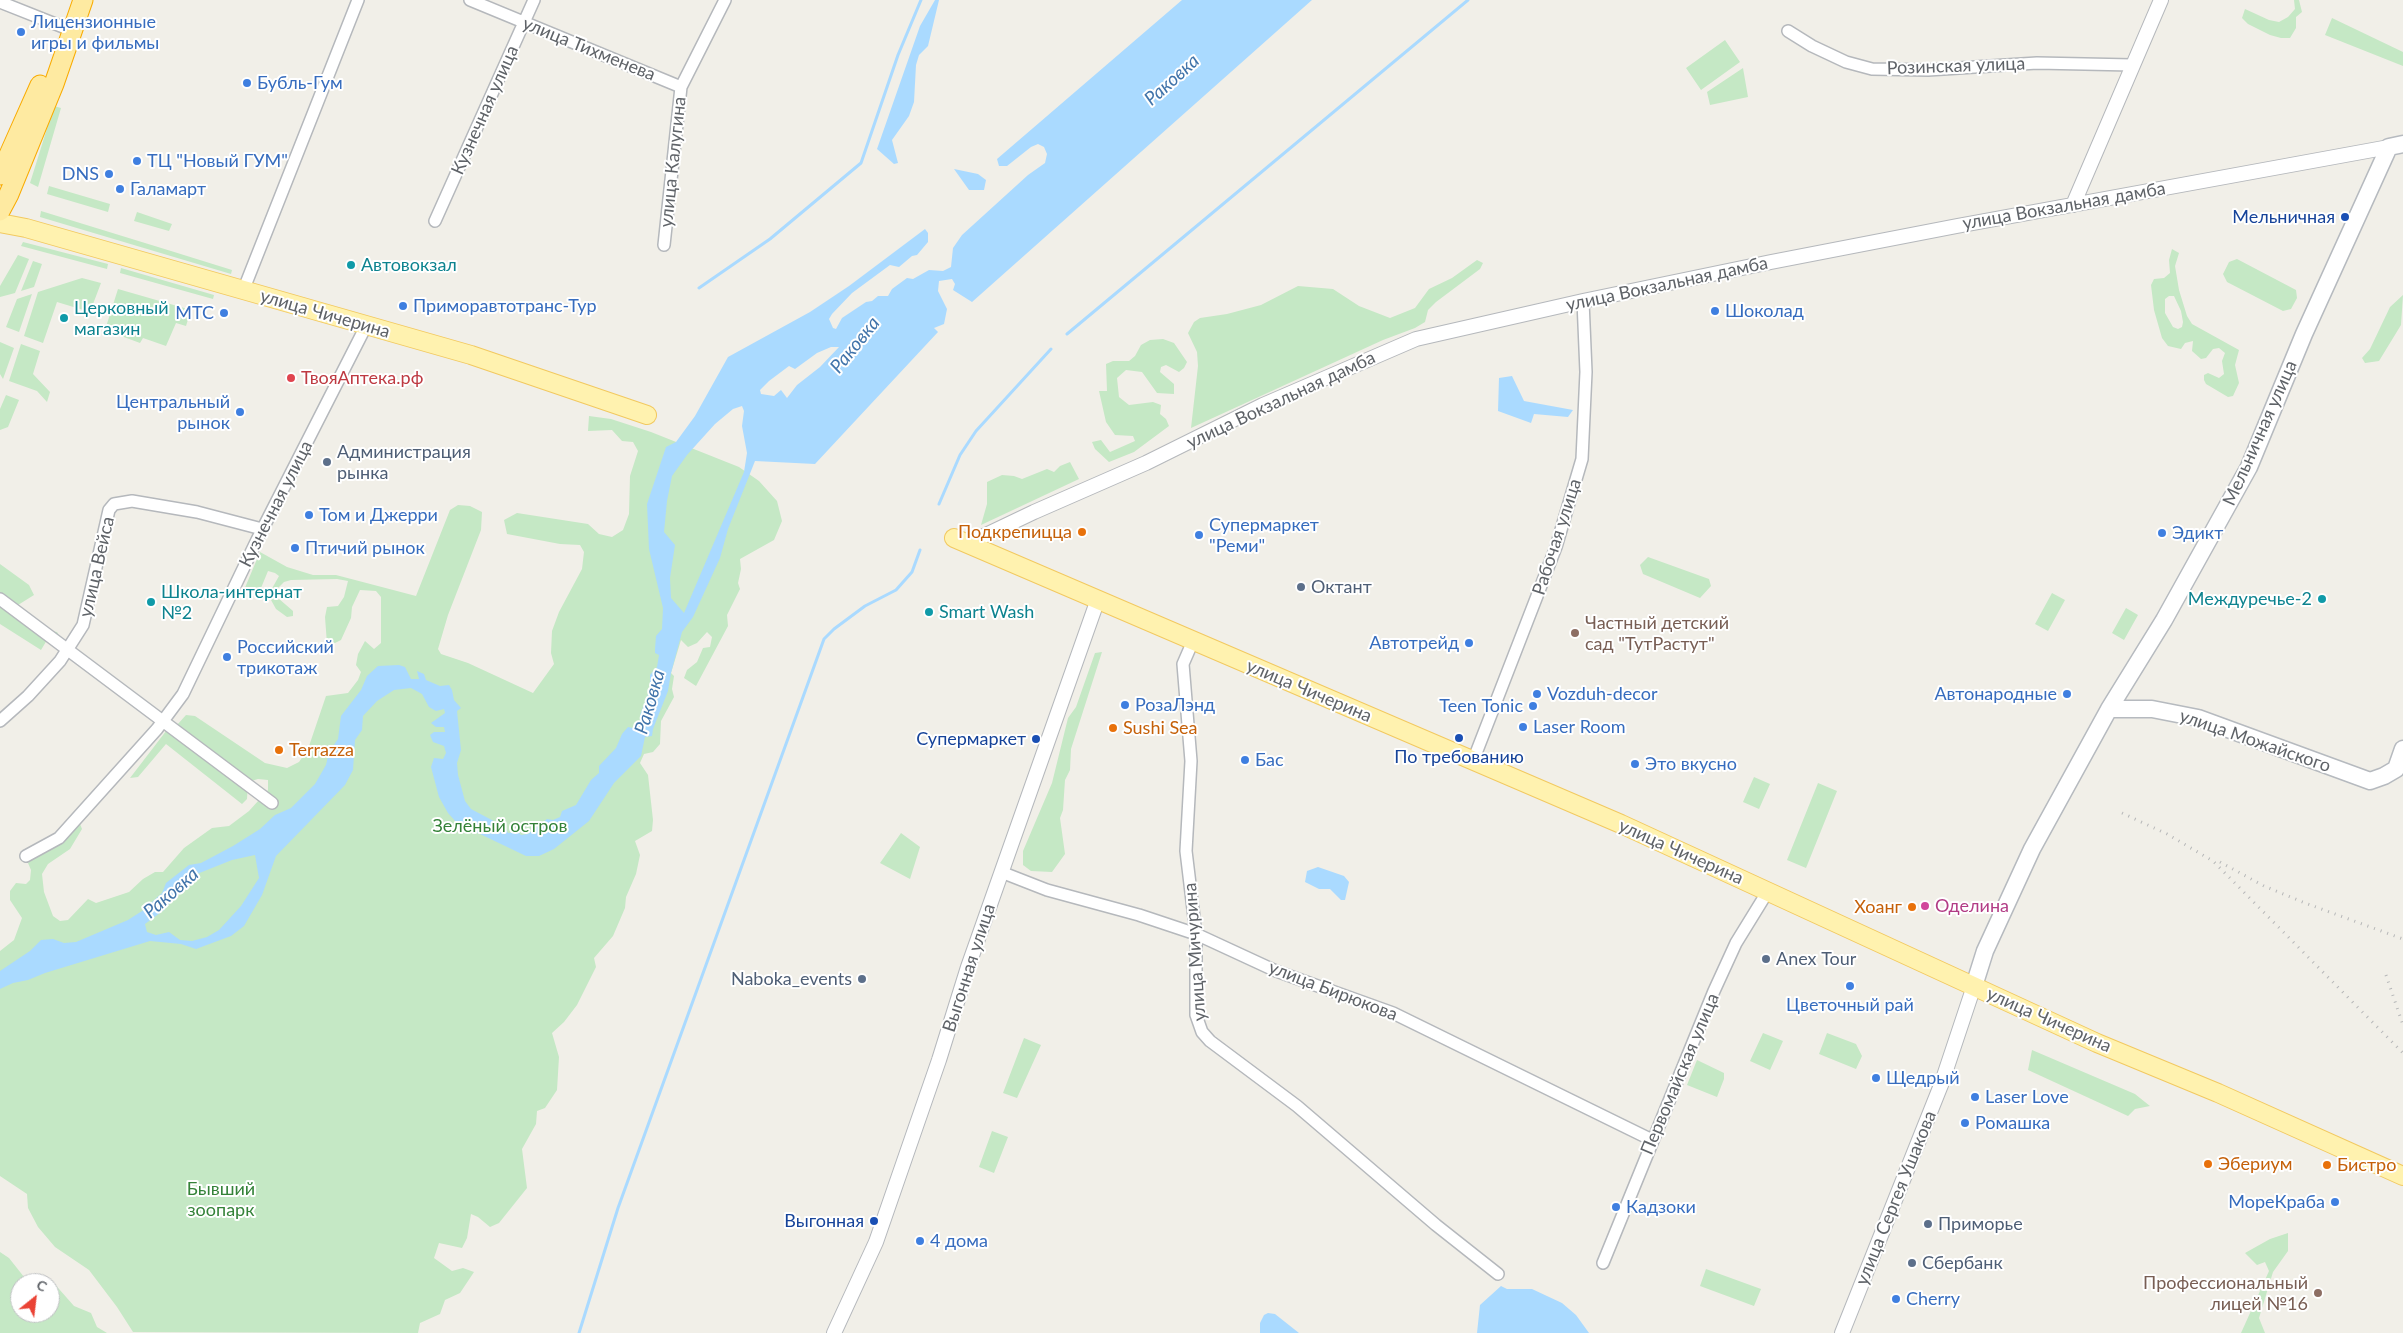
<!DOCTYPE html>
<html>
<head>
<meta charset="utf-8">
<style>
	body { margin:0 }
	#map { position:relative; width:2403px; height:1333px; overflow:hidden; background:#f1efe8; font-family:Lato,sans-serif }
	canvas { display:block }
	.north { position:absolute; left:10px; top:1273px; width:50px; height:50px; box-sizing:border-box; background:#fff; border:1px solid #bfc1c3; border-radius:50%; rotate:29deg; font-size:14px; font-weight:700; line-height:20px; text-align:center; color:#5f6368 }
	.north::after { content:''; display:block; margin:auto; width:18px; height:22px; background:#ea4335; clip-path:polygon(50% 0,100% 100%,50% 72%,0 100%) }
</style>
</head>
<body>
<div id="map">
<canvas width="2403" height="1333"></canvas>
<div class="north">С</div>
</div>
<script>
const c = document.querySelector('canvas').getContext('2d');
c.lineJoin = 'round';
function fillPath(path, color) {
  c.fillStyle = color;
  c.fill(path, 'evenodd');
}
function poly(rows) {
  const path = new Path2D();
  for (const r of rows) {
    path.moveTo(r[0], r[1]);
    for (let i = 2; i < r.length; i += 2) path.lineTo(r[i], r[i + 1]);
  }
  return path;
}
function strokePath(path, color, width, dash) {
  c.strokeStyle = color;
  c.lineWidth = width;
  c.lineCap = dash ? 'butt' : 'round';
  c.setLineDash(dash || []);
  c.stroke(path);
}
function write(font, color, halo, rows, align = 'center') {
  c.font = font + ' Lato,sans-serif';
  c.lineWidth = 4;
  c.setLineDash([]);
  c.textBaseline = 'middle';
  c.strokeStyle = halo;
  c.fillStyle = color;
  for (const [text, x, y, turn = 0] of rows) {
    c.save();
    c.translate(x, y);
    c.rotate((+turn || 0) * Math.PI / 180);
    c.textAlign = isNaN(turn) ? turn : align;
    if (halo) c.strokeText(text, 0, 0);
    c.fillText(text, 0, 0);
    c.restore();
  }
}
const green = poly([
	[2294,0,2299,0,2302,12,2296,17,2296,28,2290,38,2281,38,2270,35,2248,24,2242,18,2245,9,2269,20,2279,22,2288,17,2295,9],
	[2332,18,2403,52,2403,66,2325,35],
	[1725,40,1740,62,1701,90,1686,68],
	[1743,68,1748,97,1710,105,1707,92],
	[54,106,61,108,38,187,30,183],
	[49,186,110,204,108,212,47,194],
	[41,211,171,251,232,270,231,274,40,217],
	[137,212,172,224,169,231,134,221],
	[23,242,108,264,107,269,21,246],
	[2172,249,2179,253,2175,266,2179,290,2187,316,2192,324,2239,350,2235,365,2239,383,2233,396,2228,397,2206,384,2204,380,2204,375,2208,373,2219,378,2224,374,2222,361,2225,353,2219,348,2213,349,2206,358,2201,359,2192,351,2193,341,2185,343,2181,349,2168,346,2162,338,2154,310,2151,285,2154,279,2164,278,2170,273,2169,260],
	[2169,296,2174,296,2181,311,2183,322,2182,327,2178,329,2173,327,2165,313,2165,299],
	[18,255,29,259,15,293,0,297,0,286],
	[2237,259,2296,290,2297,298,2291,309,2283,311,2227,282,2223,274,2229,262],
	[1477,260,1483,263,1480,269,1436,302,1428,310,1425,322,1415,328,1383,340,1191,428,1198,366,1197,352,1188,333,1194,322,1200,318,1227,314,1261,305,1298,286,1333,289,1359,306,1390,318,1415,308,1429,289,1452,278],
	[33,261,42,264,34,287,21,291],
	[121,268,214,295,213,299,120,273],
	[82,278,101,283,90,312,57,302,43,343,24,336,38,292],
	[118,289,191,310,186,326,176,323,166,346,143,338,140,343,105,330],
	[32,294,19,332,6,327,17,299],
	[2403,295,2401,325,2379,361,2365,363,2362,358,2370,349,2390,307],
	[1163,339,1174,343,1187,362,1184,368,1179,372,1166,365,1161,367,1160,372,1174,384,1174,394,1157,393,1142,372,1126,370,1117,378,1119,397,1129,405,1153,402,1161,405,1160,414,1166,419,1169,426,1134,452,1109,462,1095,449,1092,442,1101,440,1110,452,1135,441,1133,436,1115,435,1106,422,1099,391,1107,391,1106,364,1113,361,1129,361,1135,356,1141,345,1150,340],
	[0,342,14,348,3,379,0,374],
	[21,344,40,351,33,374,50,392,47,402,37,391,9,381],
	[6,395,19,400,8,427,0,430,0,409],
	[589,416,611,419,651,432,739,467,759,481,777,501,782,521,774,540,740,559,741,569,738,583,740,589,727,615,728,626,696,686,684,678,687,670,697,662,703,648,710,647,712,637,707,632,697,643,688,647,681,640,671,673,674,676,672,689,674,697,661,721,660,744,653,752,644,754,640,763,648,775,653,820,652,831,635,841,640,855,636,874,626,897,625,908,613,936,594,958,596,967,577,1005,564,1022,552,1033,559,1057,557,1090,545,1108,537,1111,536,1124,522,1149,527,1188,499,1223,490,1227,478,1217,471,1214,467,1238,462,1248,439,1243,434,1258,452,1271,463,1268,474,1272,460,1293,445,1300,440,1314,420,1323,418,1333,133,1332,117,1307,89,1270,55,1247,38,1227,28,1208,27,1194,0,1176,0,951,14,940,22,918,10,900,10,891,16,883,26,884,30,880,31,870,28,863,37,855,49,851,80,824,82,829,70,849,48,864,42,874,44,892,53,916,60,921,68,920,88,899,96,903,129,892,143,879,155,872,163,872,184,848,212,828,229,826,249,811,268,790,268,780,258,779,248,782,247,799,242,804,166,744,138,777,130,778,173,722,177,725,186,715,195,716,265,763,287,768,299,762,308,749,326,696,348,693,358,680,361,672,356,665,358,654,365,641,374,649,381,643,381,597,376,591,360,590,352,607,351,618,341,640,333,644,327,644,325,617,327,607,338,606,344,597,348,581,337,579,291,580,284,582,277,589,278,598,293,611,293,616,287,617,276,609,271,600,270,592,279,576,275,573,268,571,261,588,251,592,244,590,260,552,287,567,313,575,336,575,416,596,450,510,458,505,470,506,482,512,481,530,448,615,438,649,441,654,468,663,533,693,554,664,551,653,552,631,559,612,582,569,584,552,580,545,560,544,507,534,504,520,517,513,588,524,599,534,612,537,623,530,629,514,630,476,638,451,633,442,622,441,612,430,588,431],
	[1070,462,1079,479,981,525,987,504,987,482,1002,475,1014,476,1022,479,1047,469,1054,472,1060,466],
	[1648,557,1709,579,1711,586,1700,598,1643,574,1640,565],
	[0,564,29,585,34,595,18,605,19,618,46,630,57,632,60,637,59,639,47,640,41,650,0,624],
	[2052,593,2065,600,2048,631,2035,624],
	[2126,608,2138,615,2124,640,2112,633],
	[1102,652,1071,749,1070,770,1065,780,1063,810,1060,818,1065,854,1052,872,1031,871,1023,865,1023,851,1052,783,1068,718,1076,707,1095,653],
	[1754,777,1770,784,1759,809,1743,802],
	[1818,783,1837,791,1806,868,1787,860],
	[901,833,920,847,910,879,880,863],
	[1763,1033,1783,1041,1770,1070,1750,1061],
	[1827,1033,1856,1044,1862,1056,1856,1069,1819,1054],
	[1024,1038,1041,1045,1017,1098,1003,1093],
	[2032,1050,2135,1094,2150,1106,2135,1109,2128,1116,2028,1070],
	[1697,1060,1724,1073,1724,1079,1717,1097,1687,1085],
	[992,1131,1008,1137,994,1173,979,1167],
	[2288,1233,2288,1251,2273,1272,2259,1318,2265,1333,2241,1333,2269,1271,2265,1262,2257,1265,2245,1253,2270,1239],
	[0,1252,9,1258,28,1282,52,1281,74,1306,91,1313,97,1327,107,1333,0,1333],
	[20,1283,50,1283,50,1313,20,1313],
	[1706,1269,1761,1289,1754,1306,1700,1286]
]);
const water = poly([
	[935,0,939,0,928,46,919,55,916,65,914,102,909,116,892,140,898,163,894,164,877,149,920,26],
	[1182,0,1312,0,972,302,953,290,955,284,952,279,939,281,938,291,947,309,944,324,934,328,938,332,815,464,755,461,728,529,720,558,693,617,682,632,671,673,668,691,653,729,652,736,645,737,641,756,614,783,589,821,554,849,539,856,526,856,457,823,448,813,439,797,431,767,434,758,443,759,446,753,444,746,433,742,430,735,434,732,445,732,444,727,436,727,431,723,445,713,444,709,436,711,429,707,422,694,411,688,394,690,377,701,363,716,362,730,355,740,353,770,345,785,276,856,262,895,244,926,231,936,196,949,181,944,150,941,45,973,28,980,13,983,0,989,0,971,30,951,41,940,53,939,64,943,76,942,128,920,142,911,162,893,166,883,189,865,201,863,233,846,260,829,275,815,291,808,315,784,326,765,329,752,338,739,341,716,361,690,367,676,378,666,399,665,405,667,411,679,419,679,417,671,424,674,426,680,440,686,449,685,452,690,454,700,461,708,457,711,461,750,457,763,458,775,465,801,471,809,505,827,508,833,518,832,521,835,528,834,547,819,553,820,560,817,562,811,576,805,591,780,599,773,599,766,616,748,622,734,628,727,637,729,640,723,640,715,650,689,650,675,657,667,659,655,655,653,655,649,656,636,662,629,663,608,649,549,647,504,666,447,676,442,695,416,728,357,810,312,849,286,925,229,928,233,928,242,917,255,912,256,899,267,890,265,852,293,832,314,829,319,833,328,836,329,842,318,866,302,872,301,878,296,888,296,892,289,907,278,913,279,929,270,943,271,951,267,953,248,962,235,1028,175,1045,163,1047,154,1044,147,1038,144,1031,147,1007,166,999,166,997,159],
	[831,347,839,347,820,367,797,385,787,398,781,390,774,396,761,394,760,390,769,381,789,366,795,369,817,353],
	[742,406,744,411,742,426,747,453,744,472,684,613,671,598,670,578,675,545,664,532,667,501,672,476,687,455,715,424,733,409],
	[255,855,259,878,241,906,219,930,207,937,192,941,180,940,169,932,156,935,147,932,145,924,164,910,192,876,232,860],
	[954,169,978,174,986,180,984,190,969,190],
	[1512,376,1524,401,1573,410,1568,417,1534,414,1531,423,1498,411,1499,378],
	[1318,867,1344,876,1349,882,1345,900,1341,900,1330,889,1319,889,1305,882,1307,871],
	[1501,1286,1507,1289,1532,1289,1562,1303,1576,1315,1589,1333,1477,1333,1480,1305],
	[1268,1313,1275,1314,1299,1333,1260,1333,1260,1323,1264,1315]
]);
const stream = poly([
	[699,288,770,239,861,163,898,55,921,0],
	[1067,334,1468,0],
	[939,504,960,455,976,431,1051,349],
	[579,1333,618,1208,824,639,834,629,865,606,896,590,912,572,920,550]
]);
const minor = poly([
	[470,0,681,87],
	[0,2,63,27],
	[1788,31,1812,46,1846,62,1872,69,1928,70,2037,63,2132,65],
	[435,221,534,0],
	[664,245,681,87,725,0],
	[243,291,358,0],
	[0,599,272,803],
	[1193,641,1183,664,1191,761,1186,851,1196,934,1196,1015,1202,1032,1210,1041,1297,1106,1436,1225,1498,1274],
	[0,721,28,696,60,661,83,625,109,510,114,504,132,501,197,512,262,529],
	[1473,761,1556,547,1582,459,1586,372,1583,301],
	[26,856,59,838,157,729,183,694,257,540,366,326],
	[1001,872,1047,890,1139,915,1196,934,1276,971,1393,1013,1652,1140],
	[1603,1263,1714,991,1736,943,1768,891]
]);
const tertiary = poly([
	[2073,205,2161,0],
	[969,543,1034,512,1146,463,1263,405,1416,339,1583,301,1771,262,1957,226,2389,147],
	[834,1333,876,1242,939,1060,968,967,1098,599],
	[1842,1333,1941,1085,1974,986]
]);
const secondary = poly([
	[2109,709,2152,709,2198,718,2370,781,2384,776,2396,769,2403,749],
	[1974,986,1985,951,2032,849,2109,709,2164,620,2249,467,2304,334,2389,147,2403,144]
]);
const primary = poly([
	[0,223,26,228,471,355,647,415],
	[954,538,1621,824,2097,1043,2218,1093,2403,1176]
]);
const trunk = poly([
	[0,175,40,85],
	[0,211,9,194,54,84,83,0]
]);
const rail = poly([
	[2122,813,2167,834,2213,861,2403,1053],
	[2220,862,2264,886,2305,903,2403,939],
	[2386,975,2403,1025]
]);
const markers = [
	[21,32,5,"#3f7fe0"],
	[247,83,5,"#3f7fe0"],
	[137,161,5,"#3f7fe0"],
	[109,174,5,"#3f7fe0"],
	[120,189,5,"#3f7fe0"],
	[2345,217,5,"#1a4fb4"],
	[351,265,5,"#0f9aa8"],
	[403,306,5,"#3f7fe0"],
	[1715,311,5,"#3f7fe0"],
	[224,313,5,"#3f7fe0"],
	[64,318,5,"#0f9aa8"],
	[291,378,5,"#e0444e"],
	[240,412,5,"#3f7fe0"],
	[327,462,5,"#5c6f8a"],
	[309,515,5,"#3f7fe0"],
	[1082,532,5,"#e8710a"],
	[2162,533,5,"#3f7fe0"],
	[1199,535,5,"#3f7fe0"],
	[295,548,5,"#3f7fe0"],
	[1301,587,5,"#5c6f8a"],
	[2322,599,5,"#0f9aa8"],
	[151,602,5,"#0f9aa8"],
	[929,612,5,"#0f9aa8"],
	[1575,633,5,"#8d6e63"],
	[1469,643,5,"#3f7fe0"],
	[227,657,5,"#3f7fe0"],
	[1537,694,5,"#3f7fe0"],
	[2067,694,5,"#3f7fe0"],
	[1125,705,5,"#3f7fe0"],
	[1533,706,5,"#3f7fe0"],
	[1523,727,5,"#3f7fe0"],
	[1113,728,5,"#e8710a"],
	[1459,738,5,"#1a4fb4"],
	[1036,739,5,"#1a4fb4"],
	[279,750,5,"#e8710a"],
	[1245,760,5,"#3f7fe0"],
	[1635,764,5,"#3f7fe0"],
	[1925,906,5,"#d1479c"],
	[1912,907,5,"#e8710a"],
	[1766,959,5,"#5c6f8a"],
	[862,979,5,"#5c6f8a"],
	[1850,986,5,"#3f7fe0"],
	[1876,1078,5,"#3f7fe0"],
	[1975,1097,5,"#3f7fe0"],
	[1965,1123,5,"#3f7fe0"],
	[2208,1164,5,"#e8710a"],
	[2327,1165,5,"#e8710a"],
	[2335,1202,5,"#3f7fe0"],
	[1616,1207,5,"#3f7fe0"],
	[874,1221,5,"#1a4fb4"],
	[1928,1224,5,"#5c6f8a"],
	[920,1241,5,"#3f7fe0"],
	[1912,1263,5,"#5c6f8a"],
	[2318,1293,5,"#8d6e63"],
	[1896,1299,5,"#3f7fe0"]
];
const shopNames = [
	["Лицензионные",31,22],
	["игры и фильмы",31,43],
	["Бубль-Гум",257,83],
	["ТЦ \"Новый ГУМ\"",147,161],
	["DNS",99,174,"right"],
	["Галамарт",130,189],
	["Приморавтотранс-Тур",413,306],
	["Шоколад",1725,311],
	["МТС",214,313,"right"],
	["Центральный",230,402,"right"],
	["рынок",230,423,"right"],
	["Том и Джерри",319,515],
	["Супермаркет",1209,525],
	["\"Реми\"",1209,546],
	["Эдикт",2172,533],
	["Птичий рынок",305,548],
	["Автотрейд",1459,643,"right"],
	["Российский",237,647],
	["трикотаж",237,668],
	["Vozduh-decor",1547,694],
	["Автонародные",2057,694,"right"],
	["РозаЛэнд",1135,705],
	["Teen Tonic",1523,706,"right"],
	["Laser Room",1533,727],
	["Бас",1255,760],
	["Это вкусно",1645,764],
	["Цветочный рай",1850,1005,"center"],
	["Щедрый",1886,1078],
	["Laser Love",1985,1097],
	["Ромашка",1975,1123],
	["МореКраба",2325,1202,"right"],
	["Кадзоки",1626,1207],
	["4 дома",930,1241],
	["Cherry",1906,1299]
];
const streetNames = [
	["улица Тихменева",589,49,22],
	["Розинская улица",1956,66,-2],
	["Кузнечная улица",485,110,-66],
	["улица Калугина",673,162,-84],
	["улица Вокзальная дамба",2064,206,-10],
	["улица Вокзальная дамба",1667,284,-12],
	["улица Чичерина",325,314,16],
	["улица Вокзальная дамба",1281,400,-25],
	["Мельничная улица",2260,433,-66],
	["Кузнечная улица",276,504,-63],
	["Рабочая улица",1557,537,-72],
	["улица Вейса",97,567,-77],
	["улица Чичерина",1309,691,23],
	["улица Можайского",2255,741,19],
	["улица Чичерина",1681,852,24],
	["улица Мичурина",1195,952,-94],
	["Выгонная улица",969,968,-72],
	["улица Бирюкова",1333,991,21],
	["улица Чичерина",2049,1020,24],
	["Первомайская улица",1680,1074,-67],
	["улица Сергея Ушакова",1896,1198,-68]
];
const transitNames = [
	["Мельничная",2335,217],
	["Супермаркет",1026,739],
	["По требованию",1459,757,"center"],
	["Выгонная",864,1221]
];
const cultureNames = [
	["Автовокзал",361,265],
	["Церковный",74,308],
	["магазин",74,329],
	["Школа-интернат",161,592],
	["№2",161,613],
	["Междуречье-2",2312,599,"right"],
	["Smart Wash",939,612]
];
const healthNames = [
	["ТвояАптека.рф",301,378]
];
const serviceNames = [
	["Администрация",337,452],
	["рынка",337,473],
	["Октант",1311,587],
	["Anex Tour",1776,959],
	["Naboka_events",852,979,"right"],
	["Приморье",1938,1224],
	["Сбербанк",1922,1263]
];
const foodNames = [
	["Подкрепицца",1072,532,"right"],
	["Sushi Sea",1123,728],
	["Terrazza",289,750],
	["Хоанг",1902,907,"right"],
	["Эбериум",2218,1164],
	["Бистро",2337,1165]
];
const educationNames = [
	["Частный детский",1585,623],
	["сад \"ТутРастут\"",1585,644],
	["Профессиональный",2308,1283,"right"],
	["лицей №16",2308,1304,"right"]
];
const parkNames = [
	["Зелёный остров",500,826],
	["Бывший",221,1189],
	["зоопарк",221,1210]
];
const hotelNames = [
	["Оделина",1935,906]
];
const waterNames = [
	["Раковка",1172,80,-42],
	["Раковка",855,345,-51],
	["Раковка",650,702,-74],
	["Раковка",171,893,-41]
];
fillPath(green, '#c5e8c5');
fillPath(water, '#aadaff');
strokePath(stream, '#aadaff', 3);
strokePath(minor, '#b5b8bc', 14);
strokePath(tertiary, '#b5b8bc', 16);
strokePath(secondary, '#b6babf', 19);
strokePath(primary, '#f2c960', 20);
strokePath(trunk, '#f9ab00', 21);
strokePath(minor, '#fff', 11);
strokePath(tertiary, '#fff', 14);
strokePath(secondary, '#fff', 16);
strokePath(primary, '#fff2af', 18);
strokePath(trunk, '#feeaa1', 19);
strokePath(rail, '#b6b7b8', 3, [1, 6]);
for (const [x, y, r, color] of markers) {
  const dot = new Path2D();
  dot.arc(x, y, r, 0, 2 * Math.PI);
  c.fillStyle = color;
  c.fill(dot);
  strokePath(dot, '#fff', 2);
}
write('18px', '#366cbe', '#fff', shopNames, 'left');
write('18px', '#5f6368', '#fff', streetNames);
write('18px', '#164399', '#fff', transitNames, 'right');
write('18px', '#0d838f', '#fff', cultureNames, 'left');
write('18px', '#be3a42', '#fff', healthNames, 'left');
write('18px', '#4e5e75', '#fff', serviceNames, 'left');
write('18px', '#c56008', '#fff', foodNames, 'left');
write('18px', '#785e54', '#fff', educationNames, 'left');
write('18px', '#348238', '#fff', parkNames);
write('18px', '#b23c85', '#fff', hotelNames, 'left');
write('italic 19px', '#4174aa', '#fff', waterNames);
</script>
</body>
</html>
